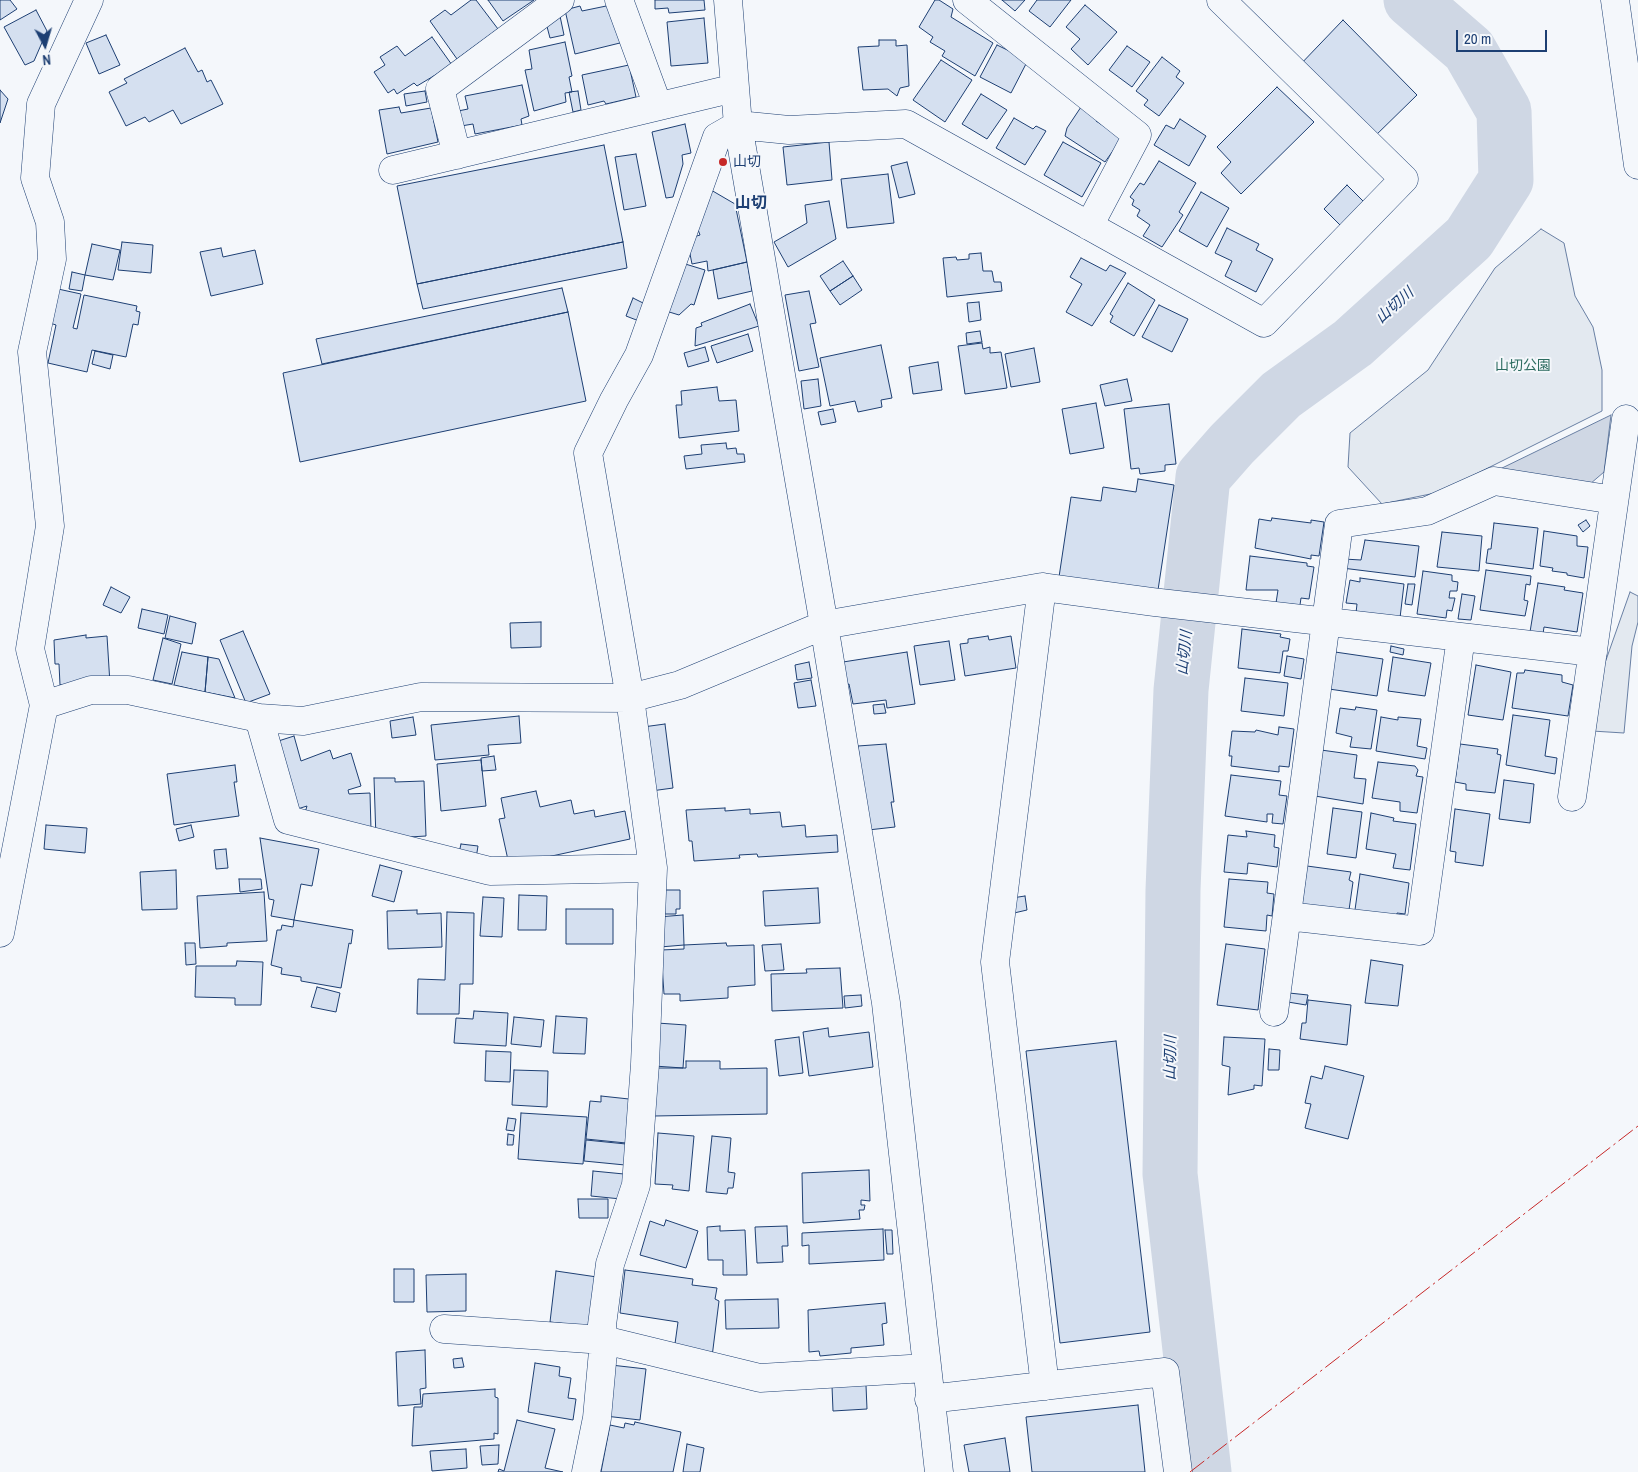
<!DOCTYPE html>
<html>
<head>
<meta charset="utf-8">
<style>
	body { margin:0 }
	#map { position:relative; width:1638px; height:1472px; overflow:hidden; background:#f4f7fb; font-family:"Archivo Narrow",sans-serif }
	canvas { display:block }
	.north { position:absolute; left:20px; top:20px; width:50px; height:50px; -webkit-text-stroke:4px #f4f7fb; paint-order:stroke; rotate:174deg; font-size:14px; font-weight:700; line-height:20px; text-align:center; color:#1d3f73 }
	.north::after { content:''; display:block; margin:auto; width:18px; height:22px; background:#1d3f73; clip-path:polygon(50% 0,100% 100%,50% 72%,0 100%) }
	.scale { position:absolute; left:1456px; top:30px; width:91px; height:22px; box-sizing:border-box; border:2px solid #1d3f73; border-top:0; padding-left:6px; font-size:15px; line-height:18px; white-space:nowrap; color:#1d3f73; -webkit-text-stroke:4px #f4f7fb; paint-order:stroke }
</style>
</head>
<body>
<div id="map">
<canvas width="1638" height="1472"></canvas>
<div class="north">N</div>
<div class="scale">20 m</div>
</div>
<script>
const c = document.querySelector('canvas').getContext('2d');
c.lineJoin = 'round';
function fillPath(path, color) {
  c.fillStyle = color;
  c.fill(path, 'evenodd');
}
function poly(rows) {
  const path = new Path2D();
  for (const r of rows) {
    path.moveTo(r[0], r[1]);
    for (let i = 2; i < r.length; i += 2) path.lineTo(r[i], r[i + 1]);
  }
  return path;
}
function strokePath(path, color, width, dash) {
  c.strokeStyle = color;
  c.lineWidth = width;
  c.lineCap = dash ? 'butt' : 'round';
  c.setLineDash(dash || []);
  c.stroke(path);
}
function write(font, color, halo, rows, align = 'center') {
  c.font = font + ' "Archivo Narrow","Noto Sans JP",sans-serif';
  c.lineWidth = 4;
  c.setLineDash([]);
  c.textBaseline = 'middle';
  c.strokeStyle = halo;
  c.fillStyle = color;
  for (const [text, x, y, turn = 0] of rows) {
    c.save();
    c.translate(x, y);
    c.rotate((+turn || 0) * Math.PI / 180);
    c.textAlign = isNaN(turn) ? turn : align;
    if (halo) c.strokeText(text, 0, 0);
    c.fillText(text, 0, 0);
    c.restore();
  }
}
const green = poly([
	[1541,229,1564,243,1575,296,1593,327,1602,370,1602,411,1440,492,1382,504,1348,467,1350,433,1428,370,1495,268,1541,229],
	[1630,592,1638,596,1638,622,1632,646,1624,733,1592,731,1600,677,1630,592]
]);
const water = poly([
	[1611,415,1604,472,1590,484,1498,470,1611,415]
]);
const river = poly([
	[1204,1472,1170,1174,1173,890,1181,690,1203,477,1232,444,1281,395,1353,343,1469,238,1506,180,1504,111,1469,50,1411,0]
]);
const building = poly([
	[0,0,10,0,17,9,0,20,0,0],
	[471,0,476,0,498,29,457,59,430,21,445,10,451,15,471,0],
	[488,0,534,0,503,21,488,0],
	[655,0,704,0,705,10,669,13,668,8,655,9,655,0],
	[935,0,939,0,953,9,951,17,993,43,975,76,942,56,945,51,930,42,933,37,919,27,935,0],
	[1002,0,1025,0,1015,11,1002,0],
	[1037,0,1071,0,1050,27,1029,11,1037,0],
	[616,4,624,42,575,54,565,10,580,6,582,11,616,4],
	[1085,5,1117,32,1088,65,1071,49,1080,39,1066,27,1085,5],
	[36,10,47,31,34,61,25,65,4,27,36,10],
	[560,16,564,35,550,38,545,19,560,16],
	[704,18,708,63,671,66,667,22,704,18],
	[1343,20,1417,95,1372,139,1297,68,1343,20],
	[106,35,120,65,99,74,86,43,106,35],
	[432,37,452,65,417,86,414,83,397,94,394,89,388,93,374,72,385,65,380,57,397,46,405,56,432,37],
	[879,40,896,40,896,46,907,45,909,86,900,88,897,96,888,89,863,90,858,47,879,46,879,40],
	[565,42,572,76,569,77,572,92,565,93,566,102,534,111,525,70,532,69,529,50,565,42],
	[997,45,1028,60,1011,93,980,77,997,45],
	[1127,46,1150,62,1132,87,1109,70,1127,46],
	[185,48,198,72,202,70,207,82,211,80,223,104,181,124,173,110,149,122,145,117,126,126,109,92,127,83,124,79,185,48],
	[1162,57,1180,71,1176,77,1184,83,1159,116,1144,105,1148,100,1136,91,1162,57],
	[941,60,972,80,945,122,913,100,941,60],
	[629,65,636,97,606,104,604,101,588,105,582,75,629,65],
	[522,85,529,116,521,119,522,125,475,134,473,124,461,126,458,111,468,109,465,96,522,85],
	[1277,87,1314,122,1241,194,1221,173,1231,162,1217,147,1277,87],
	[0,90,8,99,0,123,0,90],
	[425,91,427,102,406,106,404,94,425,91],
	[578,91,581,110,573,112,569,92,578,91],
	[981,94,1007,110,987,139,962,124,981,94],
	[1083,104,1101,114,1096,121,1122,138,1105,162,1065,136,1067,128,1083,104],
	[399,107,401,113,431,108,438,142,387,154,379,110,399,107],
	[1014,118,1033,129,1036,126,1046,131,1025,165,996,148,1014,118],
	[1180,119,1206,136,1189,166,1154,145,1166,125,1174,129,1180,119],
	[685,124,691,153,682,155,683,164,673,197,666,198,652,132,685,124],
	[829,142,832,180,787,185,783,147,829,142],
	[1063,142,1101,163,1082,197,1044,175,1063,142],
	[604,145,623,242,417,284,397,186,604,145],
	[636,154,646,206,624,210,615,157,636,154],
	[1159,161,1196,183,1179,212,1183,215,1162,247,1143,236,1150,225,1137,216,1140,210,1132,205,1134,200,1130,197,1140,183,1144,185,1159,161],
	[907,162,915,194,899,198,891,166,907,162],
	[888,174,894,223,847,228,841,179,888,174],
	[1347,185,1365,203,1342,227,1324,209,1347,185],
	[711,190,735,204,747,262,708,271,707,261,692,264,687,239,700,235,697,227,711,190],
	[1201,192,1229,208,1207,247,1179,231,1201,192],
	[829,201,836,239,788,267,774,242,807,223,805,205,829,201],
	[1227,228,1259,244,1256,250,1273,259,1256,292,1225,276,1232,261,1215,253,1227,228],
	[122,242,153,245,151,273,118,270,122,242],
	[623,242,627,268,423,309,417,284,623,242],
	[92,244,120,250,113,280,85,275,92,244],
	[221,248,223,257,255,250,263,284,211,296,200,252,221,248],
	[981,253,983,271,992,271,994,282,1001,282,1002,291,947,297,943,258,956,257,957,260,969,259,969,254,981,253],
	[1081,258,1106,271,1110,265,1126,273,1092,326,1066,312,1082,284,1070,277,1081,258],
	[843,261,853,276,830,291,820,276,843,261],
	[747,262,752,291,718,299,713,270,747,262],
	[682,263,705,270,694,305,691,304,679,315,666,311,682,263],
	[72,272,85,275,82,291,69,289,72,272],
	[853,276,862,290,840,305,830,291,853,276],
	[1128,283,1155,300,1134,336,1110,322,1113,316,1110,314,1128,283],
	[562,288,568,312,322,364,316,339,562,288],
	[58,289,81,294,73,328,77,329,84,295,137,306,136,311,140,312,138,325,133,324,126,357,92,350,87,372,48,363,56,325,50,323,58,289],
	[809,291,816,323,810,324,819,367,799,371,785,295,809,291],
	[633,298,647,305,639,321,626,316,633,298],
	[979,302,981,320,969,322,967,303,979,302],
	[750,304,759,326,695,346,696,328,702,326,701,323,750,304],
	[1159,305,1188,319,1172,352,1142,337,1159,305],
	[568,312,586,401,300,462,283,373,568,312],
	[980,331,982,342,967,344,966,333,980,331],
	[748,334,753,351,717,363,711,346,748,334],
	[982,343,983,349,990,347,990,353,1001,352,1007,388,965,394,958,346,982,343],
	[881,345,892,398,881,400,882,407,858,412,855,401,830,406,820,358,881,345],
	[705,347,709,361,688,367,684,353,705,347],
	[1034,348,1040,382,1011,387,1005,354,1034,348],
	[95,351,113,355,110,369,92,364,95,351],
	[938,362,942,390,913,394,909,367,938,362],
	[818,379,821,406,804,409,801,381,818,379],
	[1127,379,1132,401,1105,406,1100,385,1127,379],
	[717,387,719,401,736,400,739,431,679,438,676,405,682,405,681,391,717,387],
	[1096,403,1104,448,1070,454,1062,409,1096,403],
	[1169,404,1176,464,1165,465,1165,471,1140,474,1139,468,1131,469,1124,409,1169,404],
	[833,409,836,422,821,425,818,412,833,409],
	[726,443,727,449,736,448,737,454,744,454,745,462,686,469,684,456,702,454,701,445,726,443],
	[1138,479,1174,485,1158,590,1059,577,1071,497,1101,501,1103,487,1136,492,1138,479],
	[1272,518,1311,523,1311,520,1324,522,1319,556,1311,555,1311,559,1255,548,1259,519,1271,521,1272,518],
	[1586,520,1590,526,1583,532,1578,525,1586,520],
	[1494,523,1538,528,1533,569,1486,563,1488,549,1491,549,1494,523],
	[1544,531,1577,536,1577,546,1588,547,1584,578,1567,575,1567,573,1552,571,1553,568,1540,566,1544,531],
	[1442,532,1482,536,1479,571,1437,567,1442,532],
	[1365,540,1419,546,1415,577,1342,568,1344,559,1361,560,1365,540],
	[1250,556,1307,563,1307,566,1314,567,1309,599,1301,598,1300,605,1276,603,1278,590,1246,590,1250,556],
	[1486,570,1531,576,1530,585,1526,584,1524,600,1528,601,1525,616,1480,610,1486,570],
	[1423,571,1452,575,1452,581,1458,582,1457,591,1450,591,1449,598,1455,598,1452,611,1447,610,1446,618,1417,614,1423,571],
	[1360,578,1404,584,1400,618,1356,613,1357,604,1346,603,1350,580,1360,582,1360,578],
	[1538,583,1565,587,1564,590,1583,593,1577,632,1544,627,1543,634,1530,632,1538,583],
	[1408,584,1415,584,1412,605,1405,604,1408,584],
	[111,587,130,597,121,613,103,605,111,587],
	[1462,594,1475,596,1471,620,1458,619,1462,594],
	[142,609,168,615,164,634,138,628,142,609],
	[170,616,196,623,192,644,165,638,170,616],
	[541,622,541,647,511,648,510,623,541,622],
	[1242,629,1281,634,1280,637,1290,639,1288,651,1283,651,1280,673,1238,668,1242,629],
	[243,631,270,694,246,703,220,640,243,631],
	[86,635,86,638,107,636,110,684,90,682,60,685,59,664,55,664,54,640,86,635],
	[988,636,989,640,1011,636,1016,668,965,676,960,644,968,643,968,639,988,636],
	[163,638,181,644,172,684,153,680,163,638],
	[949,641,955,680,920,685,914,646,949,641],
	[1391,646,1404,649,1403,655,1390,652,1391,646],
	[182,652,208,657,205,692,174,685,182,652],
	[907,652,915,704,887,708,886,700,853,704,849,684,846,685,843,662,907,652],
	[1335,652,1383,659,1377,696,1329,689,1335,652],
	[1287,656,1304,659,1301,679,1284,676,1287,656],
	[208,657,219,659,235,698,205,692,208,657],
	[1393,657,1431,663,1425,696,1388,691,1393,657],
	[809,662,812,678,797,680,795,665,809,662],
	[1476,665,1511,672,1503,720,1468,715,1476,665],
	[1525,670,1562,675,1562,682,1573,685,1568,716,1512,708,1517,673,1524,673,1525,670],
	[1245,678,1288,683,1284,716,1241,711,1245,678],
	[811,680,816,706,798,708,794,683,811,680],
	[884,704,886,713,874,714,873,705,884,704],
	[1356,707,1377,710,1371,749,1350,747,1352,737,1336,733,1340,708,1355,710,1356,707],
	[1513,715,1550,720,1545,756,1557,758,1555,774,1506,765,1513,715],
	[519,716,521,743,488,745,489,755,435,760,431,725,519,716],
	[413,717,416,735,392,738,390,721,413,717],
	[1381,717,1398,720,1398,717,1421,719,1417,746,1427,748,1425,759,1376,751,1381,717],
	[665,724,673,788,651,791,643,727,665,724],
	[1279,727,1294,729,1289,767,1279,766,1279,772,1231,766,1232,756,1229,756,1232,731,1255,732,1256,730,1278,735,1279,727],
	[294,736,301,761,330,750,333,759,351,753,361,786,348,790,349,794,370,793,371,830,304,816,307,806,291,811,269,744,294,736],
	[886,744,894,802,891,802,895,827,868,830,858,746,886,744],
	[1460,744,1498,749,1497,754,1501,755,1495,793,1466,790,1466,784,1455,782,1460,744],
	[1321,750,1357,755,1354,778,1366,779,1363,804,1315,796,1321,750],
	[494,756,496,770,482,771,481,758,494,756],
	[481,760,486,806,441,811,437,764,481,760],
	[1378,762,1415,766,1418,770,1416,776,1423,777,1417,813,1400,811,1400,802,1372,798,1378,762],
	[235,765,237,782,234,782,239,816,174,825,167,774,235,765],
	[1231,775,1281,781,1279,795,1287,796,1283,824,1272,823,1273,814,1267,814,1267,822,1225,816,1231,775],
	[374,778,395,778,395,782,424,781,426,836,376,839,374,778],
	[1504,780,1534,784,1530,823,1499,819,1504,780],
	[536,791,540,807,571,800,574,814,594,810,595,817,625,811,630,839,515,864,508,860,499,819,505,818,501,798,536,791],
	[725,808,725,811,750,809,750,814,780,812,782,827,805,825,806,837,837,835,838,852,758,857,757,854,739,855,740,858,694,861,692,841,689,841,686,810,725,808],
	[1333,808,1362,812,1356,858,1327,854,1333,808],
	[1455,809,1490,814,1483,866,1455,862,1456,852,1450,851,1455,809],
	[1371,813,1394,818,1393,821,1416,824,1410,870,1393,868,1396,854,1366,849,1371,813],
	[46,825,87,828,85,853,44,849,46,825],
	[191,825,194,837,179,841,176,829,191,825],
	[1246,831,1275,835,1274,847,1279,848,1277,867,1248,863,1247,874,1224,872,1228,835,1247,837,1246,831],
	[260,838,319,849,312,886,301,884,294,920,271,916,274,900,269,899,260,838],
	[461,844,478,846,475,865,457,862,461,844],
	[226,849,228,868,216,869,214,850,226,849],
	[380,865,402,871,394,902,372,896,380,865],
	[1307,866,1351,872,1349,880,1353,882,1348,917,1302,904,1307,866],
	[176,870,177,909,142,910,140,872,176,870],
	[1360,874,1409,883,1405,914,1397,913,1396,922,1354,917,1360,874],
	[239,879,261,879,262,889,240,892,239,879],
	[1229,879,1268,882,1267,893,1274,894,1272,916,1267,915,1266,931,1224,927,1229,879],
	[818,888,820,923,765,926,763,891,818,888],
	[662,890,680,890,680,909,676,909,676,914,665,914,662,890],
	[264,892,267,941,227,943,227,946,200,948,197,896,264,892],
	[519,895,547,896,546,930,518,930,519,895],
	[1025,896,1027,910,1014,913,1012,898,1025,896],
	[483,897,504,898,502,937,480,936,483,897],
	[566,909,613,909,613,944,566,944,566,909],
	[417,910,417,914,441,913,442,947,388,949,387,911,417,910],
	[447,912,474,913,473,984,460,984,459,1014,417,1014,418,979,445,980,447,912],
	[683,915,684,945,660,947,658,917,683,915],
	[294,920,353,930,351,944,349,943,341,988,301,981,301,977,281,974,282,968,271,965,277,930,281,930,282,925,293,927,294,920],
	[185,943,195,943,196,964,186,965,185,943],
	[726,943,727,946,754,945,755,985,728,987,728,998,680,1001,680,994,664,994,661,950,684,949,684,945,726,943],
	[781,944,784,970,765,971,762,945,781,944],
	[1226,944,1265,949,1258,1010,1217,1005,1226,944],
	[1371,960,1403,965,1398,1006,1365,1003,1371,960],
	[237,961,263,962,261,1005,235,1005,235,998,195,997,196,966,236,966,237,961],
	[840,968,843,1008,772,1011,771,974,807,973,806,969,840,968],
	[317,987,340,993,336,1012,311,1007,317,987],
	[1289,993,1308,995,1306,1005,1288,1002,1289,993],
	[861,995,862,1006,845,1008,844,996,861,995],
	[1308,1000,1351,1005,1347,1045,1300,1039,1302,1023,1306,1023,1308,1000],
	[474,1011,508,1013,506,1046,454,1043,456,1018,473,1019,474,1011],
	[556,1016,587,1018,585,1054,553,1053,556,1016],
	[514,1017,544,1020,541,1047,511,1044,514,1017],
	[657,1023,686,1025,683,1068,654,1066,657,1023],
	[828,1028,829,1037,869,1032,873,1067,809,1076,803,1032,828,1028],
	[799,1037,803,1073,779,1076,775,1040,799,1037],
	[1224,1037,1265,1039,1262,1086,1254,1085,1254,1089,1228,1095,1230,1067,1222,1065,1224,1037],
	[1116,1041,1150,1332,1060,1343,1026,1051,1116,1041],
	[1269,1049,1280,1050,1279,1070,1268,1070,1269,1049],
	[486,1051,511,1052,510,1082,485,1081,486,1051],
	[686,1061,720,1061,720,1069,767,1068,767,1114,654,1116,653,1068,686,1068,686,1061],
	[1325,1066,1364,1076,1348,1139,1305,1128,1311,1104,1305,1103,1311,1076,1322,1079,1325,1066],
	[514,1070,548,1071,547,1107,512,1105,514,1070],
	[601,1096,629,1099,626,1143,586,1139,590,1101,601,1102,601,1096],
	[521,1113,587,1117,583,1164,518,1159,521,1113],
	[508,1118,516,1119,514,1131,506,1130,508,1118],
	[658,1133,694,1136,689,1191,672,1189,673,1185,655,1184,658,1133],
	[508,1134,514,1135,513,1145,507,1145,508,1134],
	[712,1136,731,1138,728,1172,735,1173,733,1188,728,1188,727,1194,706,1192,712,1136],
	[586,1140,626,1144,625,1165,584,1161,586,1140],
	[869,1170,870,1201,861,1200,861,1205,865,1205,864,1210,859,1210,860,1219,803,1223,802,1173,869,1170],
	[593,1171,624,1174,621,1199,591,1196,593,1171],
	[578,1199,608,1199,608,1218,579,1218,578,1199],
	[666,1220,698,1231,686,1268,640,1255,650,1221,664,1226,666,1220],
	[720,1226,720,1231,745,1230,747,1275,723,1275,723,1260,708,1260,707,1227,720,1226],
	[787,1226,788,1246,782,1246,783,1262,757,1263,755,1227,787,1226],
	[883,1229,884,1260,809,1264,809,1245,802,1246,802,1233,883,1229],
	[885,1230,892,1230,893,1254,887,1254,885,1230],
	[394,1269,414,1269,414,1302,394,1302,394,1269],
	[625,1270,693,1279,692,1285,717,1288,715,1299,719,1301,712,1357,674,1351,678,1322,620,1313,625,1270],
	[556,1271,597,1277,593,1327,550,1322,556,1271],
	[466,1274,466,1311,427,1312,426,1275,466,1274],
	[778,1299,779,1328,726,1329,725,1300,778,1299],
	[885,1303,887,1323,882,1324,884,1345,851,1348,851,1353,820,1356,819,1351,809,1352,808,1310,885,1303],
	[425,1350,426,1388,420,1389,421,1404,398,1406,396,1352,425,1350],
	[462,1358,464,1367,454,1368,453,1359,462,1358],
	[535,1363,560,1367,559,1376,571,1378,568,1398,576,1399,573,1420,528,1412,535,1363],
	[611,1365,646,1369,640,1420,605,1416,611,1365],
	[866,1385,867,1409,833,1411,832,1386,866,1385],
	[495,1389,495,1397,498,1398,498,1434,494,1433,494,1439,412,1446,414,1407,422,1407,423,1394,495,1389],
	[1138,1405,1145,1472,1032,1472,1026,1417,1138,1405],
	[517,1420,555,1429,545,1468,563,1472,498,1472,499,1469,504,1471,517,1420],
	[635,1422,681,1432,673,1472,601,1472,610,1425,624,1428,625,1423,634,1425,635,1422],
	[1005,1438,1010,1472,969,1472,964,1445,1005,1438],
	[687,1444,704,1448,700,1472,683,1472,687,1444],
	[499,1445,498,1464,482,1465,480,1446,499,1445],
	[466,1449,467,1468,432,1471,430,1451,466,1449]
]);
const minor = poly([
	[619,0,658,106],
	[728,0,738,125,824,625,886,1003,939,1472],
	[967,0,1137,135,1089,226],
	[457,155,440,89,560,0],
	[393,170,735,88],
	[1042,587,995,962,1045,1386],
	[44,705,91,690,128,690,259,718,303,721,421,697,630,698,680,685,824,625,1042,587,1153,602,1593,652],
	[259,718,288,820,490,871,653,868],
	[1572,797,1626,419],
	[1287,916,1420,931,1461,637],
	[0,933,44,705,30,649,50,526,32,352,52,259,50,222,35,178,41,104,89,0],
	[1274,1012,1339,524,1427,511,1494,481,1614,500],
	[444,1329,604,1340,760,1378,926,1368],
	[929,1399,1165,1372,1178,1472],
	[586,1472,597,1418,604,1340,602,1325,610,1264,636,1185,645,1064,653,868,630,698,588,453,614,400,639,355,717,137,738,125,789,130,906,124,1264,323,1404,179,1221,0]
]);
const motorway = poly([
	[1615,0,1638,165]
]);
const power = poly([
	[1190,1472,1638,1126]
]);
const markers = [
	[723,162,5,"#c62828"]
];
const poiNames = [
	["山切",733,162]
];
const parkNames = [
	["山切公園",1523,366]
];
const waterNames = [
	["山切川",1395,306,-42],
	["山切川",1185,653,-84],
	["山切川",1171,1058,-89]
];
const quarterNames = [
	["山切",751,204]
];
fillPath(green, '#e3e9f0');
strokePath(green, '#687fa3', 1);
fillPath(water, '#cfd7e4');
strokePath(water, '#687fa3', 1);
strokePath(river, '#cfd7e4', 55);
fillPath(building, '#d5e0f0');
strokePath(building, '#1d3f73', 1);
strokePath(minor, '#1d3f73', 29);
strokePath(motorway, '#1d3f73', 29);
strokePath(minor, '#f4f7fb', 28);
strokePath(motorway, '#f4f7fb', 28);
strokePath(power, '#c62828', 1, [18, 4, 2.5, 4]);
for (const [x, y, r, color] of markers) {
  const dot = new Path2D();
  dot.arc(x, y, r, 0, 2 * Math.PI);
  c.fillStyle = color;
  c.fill(dot);
  strokePath(dot, '#f4f7fb', 2);
}
write('14px', '#1d3f73', '#f4f7fb', poiNames, 'left');
write('14px', '#2c6c60', '#f4f7fb', parkNames);
write('italic 15px', '#1d3f73', '#f4f7fb', waterNames);
write('bold 16px', '#1d3f73', '#f4f7fb', quarterNames);
</script>
</body>
</html>
